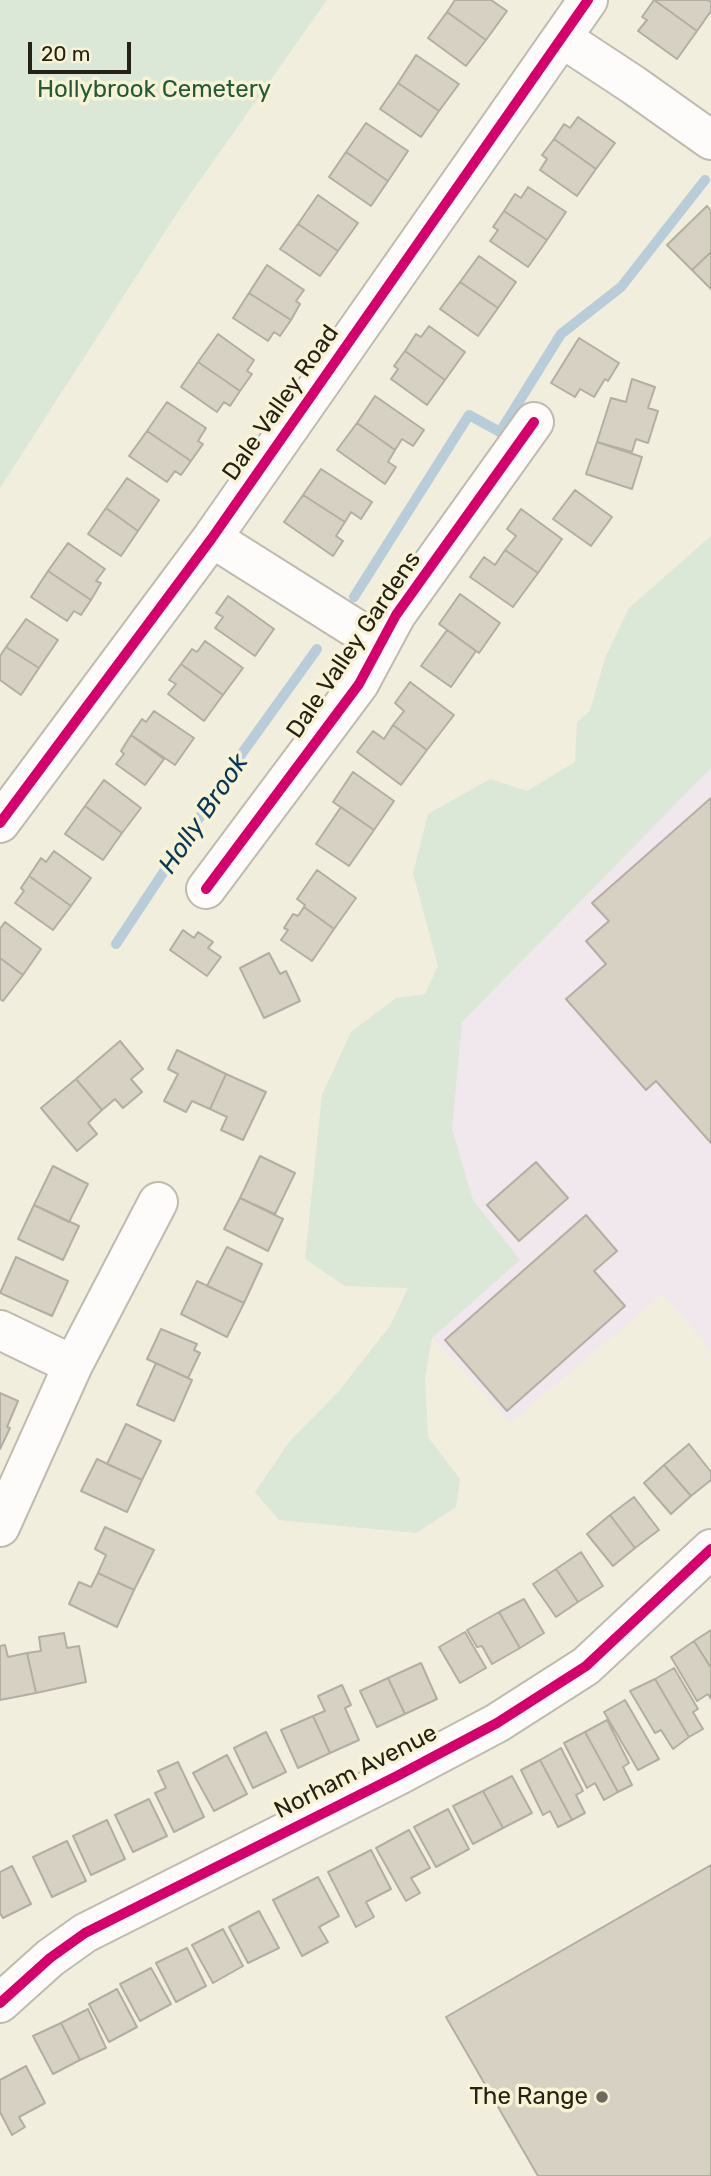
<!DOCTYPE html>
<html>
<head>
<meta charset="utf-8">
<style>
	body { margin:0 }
	#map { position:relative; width:711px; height:2176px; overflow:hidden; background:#f1eede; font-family:Rubik,sans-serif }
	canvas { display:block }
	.scale { position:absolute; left:28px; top:42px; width:103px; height:32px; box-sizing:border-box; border:4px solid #242217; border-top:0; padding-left:9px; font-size:21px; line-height:24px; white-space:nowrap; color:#242217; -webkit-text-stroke:5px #f9f3d6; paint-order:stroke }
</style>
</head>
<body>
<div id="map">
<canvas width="711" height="2176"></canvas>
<div class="scale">20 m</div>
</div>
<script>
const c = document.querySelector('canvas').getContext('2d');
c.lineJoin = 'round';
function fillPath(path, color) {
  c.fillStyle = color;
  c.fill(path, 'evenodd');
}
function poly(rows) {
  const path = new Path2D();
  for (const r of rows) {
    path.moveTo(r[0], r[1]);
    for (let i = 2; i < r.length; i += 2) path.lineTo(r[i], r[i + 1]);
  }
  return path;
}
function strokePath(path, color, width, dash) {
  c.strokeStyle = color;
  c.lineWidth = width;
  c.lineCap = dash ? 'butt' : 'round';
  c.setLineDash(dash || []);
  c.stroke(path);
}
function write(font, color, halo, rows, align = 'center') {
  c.font = font + ' Rubik,sans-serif';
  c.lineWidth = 7;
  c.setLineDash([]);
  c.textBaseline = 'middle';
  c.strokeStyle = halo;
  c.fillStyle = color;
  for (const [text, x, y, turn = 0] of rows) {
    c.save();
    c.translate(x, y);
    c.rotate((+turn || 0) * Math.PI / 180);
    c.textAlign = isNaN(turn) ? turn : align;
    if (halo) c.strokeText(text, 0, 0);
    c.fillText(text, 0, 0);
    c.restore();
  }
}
const industrial = poly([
	[711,768,711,1350,663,1294,511,1422,432,1338,519,1260,473,1200,452,1129,462,1022]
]);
const green = poly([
	[0,0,327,0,179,210,0,488],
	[711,536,711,768,462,1022,452,1129,473,1200,520,1260,432,1338,425,1378,428,1437,460,1479,456,1507,416,1533,279,1520,255,1492,289,1442,338,1392,390,1326,408,1288,345,1286,305,1259,322,1095,351,1032,396,998,425,994,438,966,413,873,428,814,490,779,527,791,575,762,577,722,590,711,605,658,629,608]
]);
const stream = poly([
	[354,597,469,415,500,432,561,334,621,287,705,180],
	[116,944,243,752,317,649]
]);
const building = poly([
	[455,0,491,0,507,11,486,40,447,12,455,0],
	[654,0,697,31,677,59,638,31,647,20,642,17,654,0],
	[654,0,708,0,711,2,711,11,697,31,654,0],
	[447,12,486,40,466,66,428,38,447,12],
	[416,55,459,84,439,111,398,83,416,55],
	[398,83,439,111,421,137,380,109,398,83],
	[578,117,615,143,596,169,554,139,564,124,570,128,578,117],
	[366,123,408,151,388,181,346,152,366,123],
	[554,139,596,169,577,196,540,170,547,159,542,155,554,139],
	[346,152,388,181,371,206,329,177,346,152],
	[528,187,566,212,547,240,504,211,515,194,521,198,528,187],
	[318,195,358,223,338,251,298,224,318,195],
	[707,206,711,211,711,252,692,270,667,245,707,206],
	[504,211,547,240,528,267,490,241,498,230,493,227,504,211],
	[298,224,338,251,320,276,280,249,298,224],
	[711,252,711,289,692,270,711,252],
	[479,256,516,282,498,308,460,282,479,256],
	[267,265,304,290,296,301,300,304,291,320,249,293,267,265],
	[460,282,498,308,478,336,440,309,460,282],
	[249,293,291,320,280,336,274,332,268,341,233,318,249,293],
	[429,326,465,352,445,380,405,351,416,334,421,337,429,326],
	[218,334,254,360,247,371,252,374,240,391,198,362,218,334],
	[579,338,619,363,608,381,605,379,594,397,580,389,575,397,551,383,579,338],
	[405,351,445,380,427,405,391,379,398,369,394,366,405,351],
	[198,362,240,391,230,406,224,402,217,412,181,387,198,362],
	[632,379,655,387,648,408,658,411,648,443,636,439,632,452,597,442,611,398,626,402,632,379],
	[375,396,424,430,413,446,402,439,395,450,357,423,375,396],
	[167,402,206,428,198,441,203,444,191,461,147,431,167,402],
	[357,423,395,450,388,462,396,467,385,484,337,450,357,423],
	[147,431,191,461,181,475,175,471,167,482,129,456,147,431],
	[597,442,642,457,632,489,586,474,597,442],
	[321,469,372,502,361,519,351,512,345,522,303,495,321,469],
	[127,478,159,500,138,531,106,508,127,478],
	[575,490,612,517,591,546,553,519,575,490],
	[303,495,345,522,336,536,343,541,333,556,284,522,303,495],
	[106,508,138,531,121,556,88,534,106,508],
	[521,509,562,539,538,573,505,550,516,536,507,529,521,509],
	[68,543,105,569,96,581,101,583,91,600,48,571,68,543],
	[505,550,538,573,513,607,470,577,484,557,495,565,505,550],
	[48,571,91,600,81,615,74,611,67,621,31,597,48,571],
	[460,594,500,623,479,653,439,624,460,594],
	[228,596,274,629,255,656,215,628,223,617,216,613,228,596],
	[26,619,58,640,39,668,6,647,26,619],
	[447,630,476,651,451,687,421,666,447,630],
	[205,641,243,668,223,695,181,664,192,649,197,652,205,641],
	[6,647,39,668,21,695,0,680,0,656,6,647],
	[181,664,223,695,204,721,168,694,176,684,169,680,181,664],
	[410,682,454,715,427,750,393,725,404,711,395,703,410,682],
	[154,711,194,738,175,765,131,735,142,719,146,722,154,711],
	[393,725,427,750,401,785,357,752,373,731,384,739,393,725],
	[131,735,164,759,145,785,116,764,124,754,121,751,131,735],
	[353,772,394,801,374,830,333,802,353,772],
	[104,780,141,808,122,833,85,806,104,780],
	[711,798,711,1143,656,1081,646,1090,566,999,606,964,586,941,609,921,592,903,711,798],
	[85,806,122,833,103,860,65,834,85,806],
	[341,807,374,830,349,866,316,844,341,807],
	[54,851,91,878,71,906,29,876,41,858,46,862,54,851],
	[317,870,356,898,334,929,304,907,305,905,297,899,317,870],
	[29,876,71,906,53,930,15,903,24,891,21,888,29,876],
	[304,907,334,929,312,961,281,940,288,930,284,928,293,914,298,916,304,907],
	[5,922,41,949,23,975,0,958,0,929,5,922],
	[183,930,194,938,198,932,213,942,208,948,221,957,207,976,170,950,183,930],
	[269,953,280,974,286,971,300,1001,264,1018,240,968,269,953],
	[0,958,23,975,3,1001,0,999,0,958],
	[120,1041,143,1069,131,1079,142,1092,123,1108,115,1099,102,1110,76,1079,120,1041],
	[177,1050,226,1074,210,1109,192,1101,186,1112,164,1101,178,1074,168,1069,177,1050],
	[226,1074,266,1092,243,1140,221,1130,227,1117,210,1109,226,1074],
	[76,1079,102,1110,88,1123,97,1134,77,1151,41,1108,76,1079],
	[260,1156,295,1173,275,1214,240,1198,260,1156],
	[536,1162,568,1198,519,1241,487,1205,536,1162],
	[53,1166,88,1184,69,1222,34,1205,53,1166],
	[240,1198,283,1219,268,1251,224,1229,240,1198],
	[34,1205,79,1226,63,1260,18,1239,34,1205],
	[586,1215,617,1251,594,1271,625,1306,507,1411,445,1340,586,1215],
	[227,1247,262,1264,244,1303,207,1286,227,1247],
	[16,1257,68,1281,52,1316,0,1293,16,1257],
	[197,1281,244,1303,227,1337,181,1314,197,1281],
	[161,1329,197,1344,194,1350,200,1353,188,1378,147,1359,161,1329],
	[156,1363,192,1380,174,1421,137,1405,156,1363],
	[0,1393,18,1401,7,1427,10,1428,0,1449,0,1393],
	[126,1424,161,1441,142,1480,107,1464,126,1424],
	[689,1444,711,1472,711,1480,691,1496,664,1465,689,1444],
	[97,1459,142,1480,127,1512,81,1491,97,1459],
	[664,1465,691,1496,671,1514,644,1483,664,1465],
	[634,1497,659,1530,635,1548,610,1515,634,1497],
	[610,1515,635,1548,613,1566,587,1534,610,1515],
	[105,1527,154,1550,134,1590,98,1573,106,1555,95,1549,105,1527],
	[581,1552,603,1586,578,1602,556,1569,581,1552],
	[556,1569,578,1602,556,1617,533,1584,556,1569],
	[98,1573,134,1590,117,1627,69,1604,79,1582,91,1587,98,1573],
	[524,1599,544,1633,520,1648,499,1612,524,1599],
	[499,1612,520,1648,492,1664,482,1646,477,1647,467,1630,499,1612],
	[711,1630,711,1668,694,1641,711,1630],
	[465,1632,486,1668,460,1683,439,1647,465,1632],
	[64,1633,67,1648,79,1646,86,1682,36,1693,27,1653,41,1651,39,1637,64,1633],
	[694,1641,711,1668,711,1699,708,1694,697,1701,671,1657,694,1641],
	[5,1645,8,1657,27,1653,36,1693,0,1700,0,1646,5,1645],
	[421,1663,437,1699,405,1714,388,1678,421,1663],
	[674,1668,698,1709,693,1712,703,1729,689,1737,655,1679,674,1668],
	[388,1678,405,1714,377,1727,360,1691,388,1678],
	[655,1679,689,1737,673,1749,661,1730,655,1733,630,1691,655,1679],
	[342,1685,351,1705,345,1708,359,1740,330,1753,313,1716,325,1711,318,1696,342,1685],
	[625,1700,659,1759,638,1770,604,1712,625,1700],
	[313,1716,330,1753,298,1768,281,1730,313,1716],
	[607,1720,629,1763,623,1767,632,1785,618,1792,585,1732,607,1720],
	[266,1732,286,1772,253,1788,234,1748,266,1732],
	[585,1732,618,1792,604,1800,595,1783,587,1788,564,1743,585,1732],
	[561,1748,583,1791,576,1795,585,1813,572,1820,540,1760,561,1748],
	[227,1755,247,1794,214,1811,193,1773,227,1755],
	[540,1760,572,1820,558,1827,550,1811,543,1815,521,1770,540,1760],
	[178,1762,204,1817,174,1832,155,1793,166,1788,158,1771,178,1762],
	[512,1776,532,1813,503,1828,483,1791,512,1776],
	[483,1791,503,1828,473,1844,453,1806,483,1791],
	[149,1799,167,1836,133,1852,115,1815,149,1799],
	[448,1809,469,1849,436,1867,414,1827,448,1809],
	[107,1820,125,1859,91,1875,73,1836,107,1820],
	[409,1830,430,1868,411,1878,420,1893,406,1901,376,1848,409,1830],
	[67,1841,86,1881,52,1897,33,1857,67,1841],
	[371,1850,391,1889,366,1902,374,1917,356,1927,328,1872,371,1850],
	[711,1865,711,2176,538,2176,446,2017,711,1865],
	[12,1866,31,1904,3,1918,0,1913,0,1872,12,1866],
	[318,1877,339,1916,319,1927,328,1942,302,1956,273,1900,318,1877],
	[259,1911,279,1948,248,1963,229,1927,259,1911],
	[223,1929,243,1966,213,1983,192,1945,223,1929],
	[187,1948,206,1986,176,2002,156,1963,187,1948],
	[151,1968,171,2004,140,2021,120,1984,151,1968],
	[117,1989,137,2027,109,2042,89,2004,117,1989],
	[88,2009,106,2048,80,2060,61,2023,88,2009],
	[61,2023,80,2060,53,2074,33,2036,61,2023],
	[26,2066,45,2103,19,2117,25,2127,12,2135,0,2112,0,2080,26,2066]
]);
const street = poly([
	[562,38,632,84,711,140],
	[212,538,380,644],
	[0,823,212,538,588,0],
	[206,889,359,684,396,615,534,422],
	[0,1330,73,1365],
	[0,1527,73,1365,158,1202],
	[0,2003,50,1958,85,1933,397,1776,497,1723,586,1666,711,1549]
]);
const cycleway = poly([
	[0,823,212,538,588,0],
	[206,889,359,684,396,615,534,422],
	[0,2003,50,1958,85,1933,397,1776,497,1723,586,1666,711,1549]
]);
const markers = [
	[602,2097,7,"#6c695d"]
];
const parkNames = [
	["Hollybrook Cemetery",154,90]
];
const streetNames = [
	["Dale Valley Road",281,403,-55],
	["Dale Valley Gardens",354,645,-56],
	["Norham Avenue",356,1772,-27]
];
const poiNames = [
	["The Range",588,2097]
];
const waterNames = [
	["Holly Brook",204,814,-56]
];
fillPath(industrial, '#f0e8ec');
fillPath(green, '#dbe7d7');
strokePath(stream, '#b8ccda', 10);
fillPath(building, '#d7d1c4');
strokePath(building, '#b3aea3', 2);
strokePath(street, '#bebbaf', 42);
strokePath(street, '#fdfcfa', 38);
strokePath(cycleway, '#d6006c', 10);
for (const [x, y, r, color] of markers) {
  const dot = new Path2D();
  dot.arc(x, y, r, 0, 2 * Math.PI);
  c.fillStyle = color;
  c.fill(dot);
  strokePath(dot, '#f9f3d6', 2.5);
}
write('24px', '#1f5a3a', '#f9f3d6', parkNames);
write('24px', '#242217', '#f9f3d6', streetNames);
write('24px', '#242217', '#f9f3d6', poiNames, 'right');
write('italic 26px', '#06385c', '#f9f3d6', waterNames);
</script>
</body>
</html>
